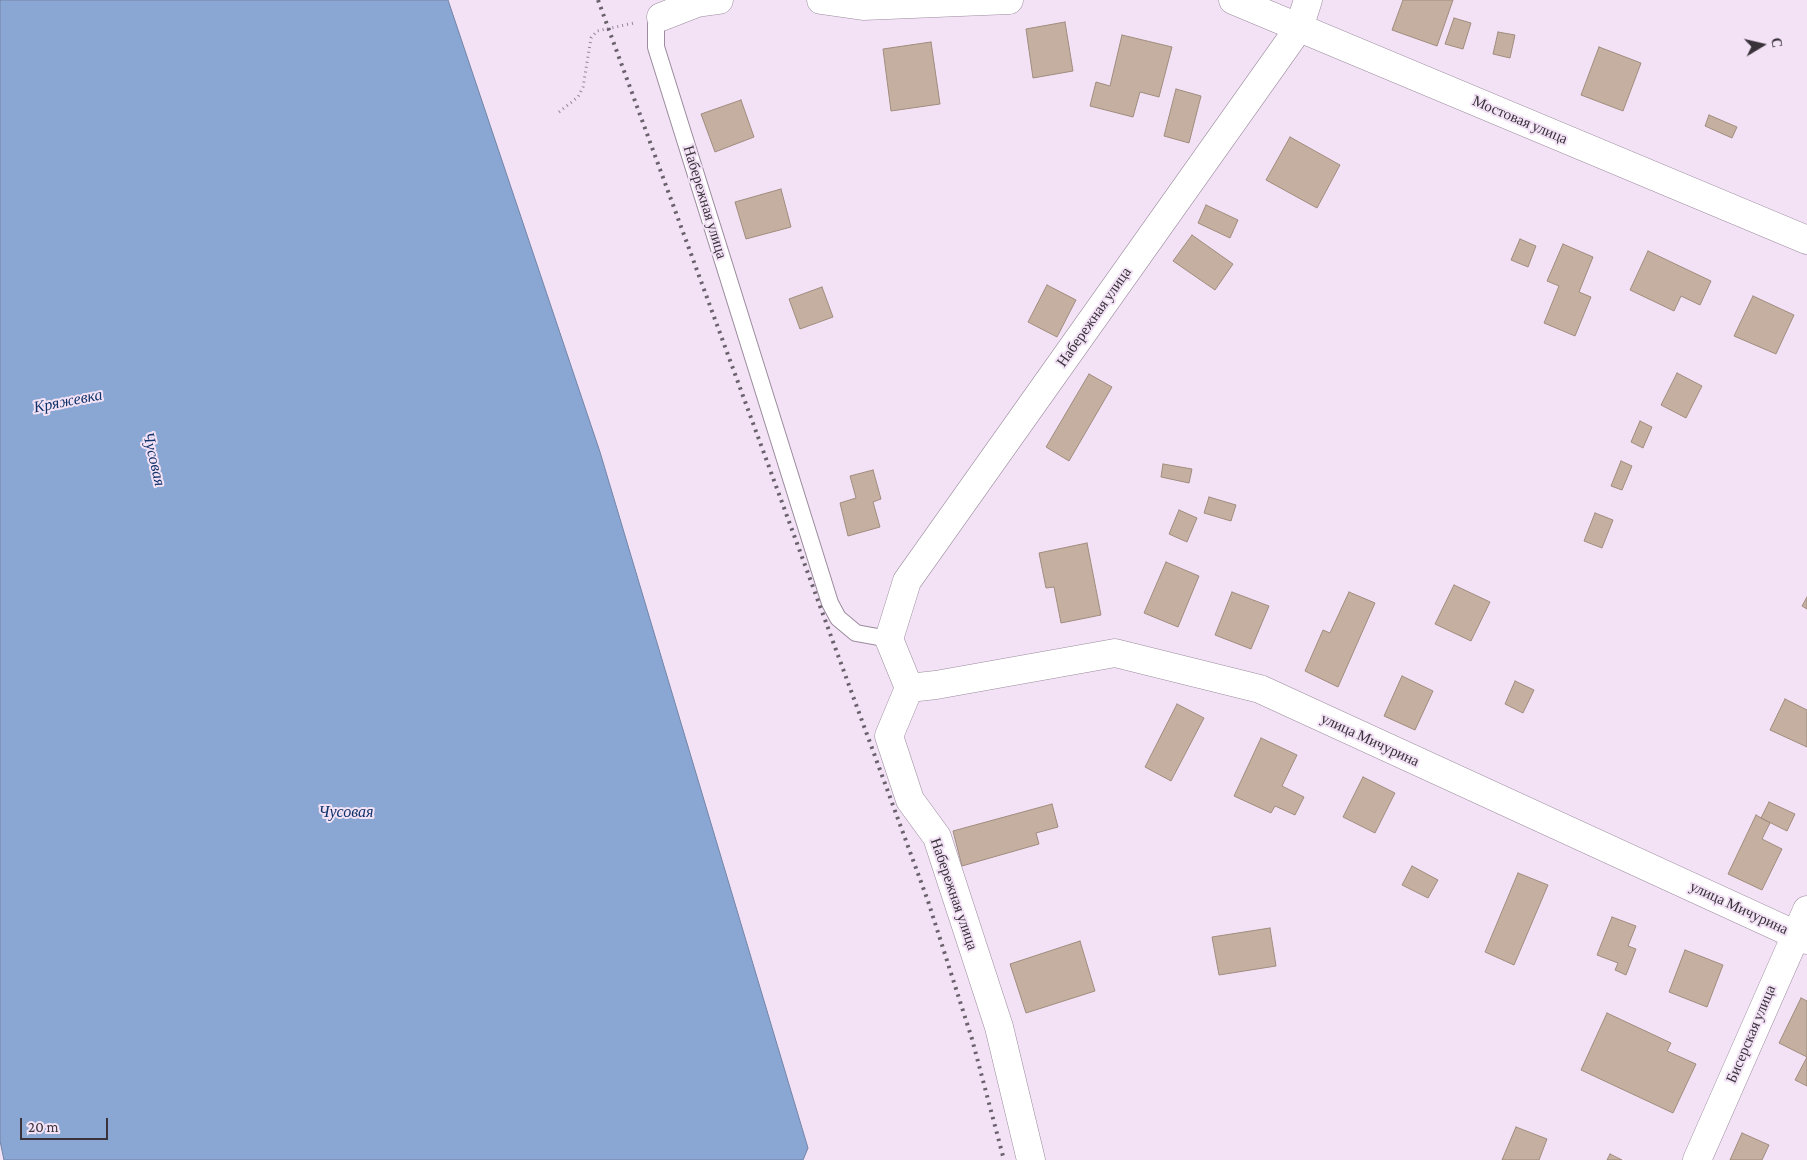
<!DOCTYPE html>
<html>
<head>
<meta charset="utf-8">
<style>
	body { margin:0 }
	#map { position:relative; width:1807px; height:1160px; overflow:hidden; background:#f3e2f6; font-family:"Crimson Pro",serif }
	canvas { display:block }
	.north { position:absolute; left:1737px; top:20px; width:50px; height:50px; -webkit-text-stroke:4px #f3e2f6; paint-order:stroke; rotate:81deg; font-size:14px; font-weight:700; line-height:20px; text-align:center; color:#39323a }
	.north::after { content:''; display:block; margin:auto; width:18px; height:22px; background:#39323a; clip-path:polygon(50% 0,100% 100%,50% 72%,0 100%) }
	.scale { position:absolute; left:20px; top:1118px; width:88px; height:22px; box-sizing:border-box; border:2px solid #39323a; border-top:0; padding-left:6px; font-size:15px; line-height:18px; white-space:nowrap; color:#39323a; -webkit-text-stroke:4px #f3e2f6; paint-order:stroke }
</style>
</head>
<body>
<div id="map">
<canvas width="1807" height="1160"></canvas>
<div class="north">С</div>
<div class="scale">20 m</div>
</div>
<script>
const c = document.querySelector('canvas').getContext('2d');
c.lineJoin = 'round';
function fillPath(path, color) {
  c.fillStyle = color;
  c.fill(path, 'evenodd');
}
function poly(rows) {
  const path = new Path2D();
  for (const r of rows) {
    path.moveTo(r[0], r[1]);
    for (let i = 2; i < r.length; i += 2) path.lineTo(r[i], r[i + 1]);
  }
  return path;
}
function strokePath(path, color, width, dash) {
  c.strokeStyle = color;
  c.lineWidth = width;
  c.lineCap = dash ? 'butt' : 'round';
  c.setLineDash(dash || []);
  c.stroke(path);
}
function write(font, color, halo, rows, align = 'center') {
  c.font = font + ' "Crimson Pro",serif';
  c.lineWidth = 4;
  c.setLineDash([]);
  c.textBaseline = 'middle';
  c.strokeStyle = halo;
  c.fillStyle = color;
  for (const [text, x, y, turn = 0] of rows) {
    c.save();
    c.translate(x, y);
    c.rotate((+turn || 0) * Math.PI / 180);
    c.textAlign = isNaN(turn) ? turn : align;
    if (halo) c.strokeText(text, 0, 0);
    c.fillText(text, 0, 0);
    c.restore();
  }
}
const water = poly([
	[0,0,448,0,600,452,808,1148,803,1160,4,1160,0,1141,0,0]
]);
const building = poly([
	[1403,0,1453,0,1437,46,1392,30,1403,0],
	[1454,18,1471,23,1463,49,1445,44,1454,18],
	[1065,22,1073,71,1033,78,1026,29,1065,22],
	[1498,32,1515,35,1510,58,1493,54,1498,32],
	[1122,35,1172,47,1159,97,1140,92,1133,117,1090,106,1096,82,1110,86,1122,35],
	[931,42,940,104,891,111,883,49,931,42],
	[1599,47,1641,63,1623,111,1581,95,1599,47],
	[1176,89,1201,96,1189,143,1164,136,1176,89],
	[741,100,754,137,715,152,701,114,741,100],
	[1709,115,1737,127,1732,138,1705,126,1709,115],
	[1290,137,1340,165,1317,208,1266,180,1290,137],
	[781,189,791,227,746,239,735,202,781,189],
	[1206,205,1238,220,1230,238,1198,223,1206,205],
	[1192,235,1233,264,1215,290,1173,261,1192,235],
	[1520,239,1536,246,1528,267,1511,260,1520,239],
	[1563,244,1593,257,1579,292,1591,297,1575,336,1544,323,1559,286,1547,281,1563,244],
	[1648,251,1711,281,1700,305,1681,296,1674,311,1630,290,1648,251],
	[1047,285,1076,300,1057,337,1028,322,1047,285],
	[822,287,833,317,800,329,789,299,822,287],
	[1753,296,1794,315,1776,354,1734,336,1753,296],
	[1677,373,1702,386,1686,418,1661,405,1677,373],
	[1089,374,1112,387,1069,461,1046,447,1089,374],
	[1640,421,1652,427,1643,448,1631,442,1640,421],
	[1621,461,1632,466,1622,490,1611,486,1621,461],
	[1163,464,1192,469,1189,483,1161,477,1163,464],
	[873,470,881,499,873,502,880,527,848,536,840,503,856,498,850,476,873,470],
	[1209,497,1236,505,1231,521,1204,513,1209,497],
	[1179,510,1197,518,1187,542,1169,534,1179,510],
	[1595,513,1613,520,1602,548,1584,541,1595,513],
	[1087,543,1101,615,1061,623,1054,587,1046,588,1039,553,1087,543],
	[1166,562,1199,576,1178,627,1144,613,1166,562],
	[1454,585,1490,602,1471,641,1435,624,1454,585],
	[1232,592,1269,606,1251,649,1215,635,1232,592],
	[1349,592,1375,603,1338,687,1305,671,1323,630,1330,633,1349,592],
	[1807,597,1807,609,1802,606,1807,597],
	[1402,676,1433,691,1415,730,1384,716,1402,676],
	[1515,681,1534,690,1523,713,1505,704,1515,681],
	[1785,699,1807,710,1807,747,1770,730,1785,699],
	[1177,704,1204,718,1171,781,1145,767,1177,704],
	[1261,738,1297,755,1282,786,1304,797,1295,815,1275,806,1271,813,1234,796,1261,738],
	[1363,777,1395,793,1375,833,1343,817,1363,777],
	[1769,802,1795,814,1787,831,1761,818,1769,802],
	[1052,804,1058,827,1036,833,1039,844,962,866,953,831,1052,804],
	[1756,815,1770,823,1762,839,1782,849,1762,890,1728,874,1756,815],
	[1412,866,1438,880,1428,898,1402,885,1412,866],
	[1518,873,1548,885,1514,965,1485,952,1518,873],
	[1612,917,1636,926,1628,946,1636,949,1626,975,1615,970,1618,963,1597,955,1612,917],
	[1270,928,1276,966,1219,975,1212,937,1270,928],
	[1080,941,1095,991,1026,1013,1010,964,1080,941],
	[1685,950,1723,965,1707,1007,1669,992,1685,950],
	[1801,998,1807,1001,1807,1086,1795,1080,1807,1057,1779,1043,1801,998],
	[1607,1013,1671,1043,1667,1051,1696,1064,1673,1113,1581,1070,1607,1013],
	[1516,1127,1547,1139,1539,1160,1502,1160,1516,1127],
	[1742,1133,1769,1145,1762,1160,1730,1160,1742,1133],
	[1610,1154,1622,1160,1607,1160,1610,1154]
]);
const path = poly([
	[559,112,578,97,583,87,591,38,597,31,634,23]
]);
const service = poly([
	[661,17,656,25,656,47,830,603,838,618,856,633,889,639]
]);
const minor = poly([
	[821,0,863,6,1009,0],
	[1233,0,1807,240],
	[661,17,697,3,719,0],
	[909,688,936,685,1115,653,1260,689,1807,940],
	[1031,1160,999,1027,937,837,910,800,889,736,909,688,889,639,907,581,1299,28,1308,0],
	[1697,1160,1807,910]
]);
const rail = poly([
	[598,0,928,901,972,1039,1004,1160]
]);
const streetNames = [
	["Мостовая улица",1520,120,23],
	["Набережная улица",705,202,73],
	["Набережная улица",1094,317,-55],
	["улица Мичурина",1370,740,25],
	["Набережная улица",954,894,71],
	["улица Мичурина",1739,908,25],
	["Бисерская улица",1751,1034,-67]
];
const waterNames = [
	["Кряжевка",68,401,-11],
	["Чусовая",154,459,77],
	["Чусовая",346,812]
];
fillPath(water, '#8aa7d4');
strokePath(water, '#7284a6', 1);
fillPath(building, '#c4afa0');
strokePath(building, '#a08c7e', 1);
strokePath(service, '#9b8b9d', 18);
strokePath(minor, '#9b8b9d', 29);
strokePath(path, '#928794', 3, [1, 4]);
strokePath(service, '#fff', 16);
strokePath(minor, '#fff', 28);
strokePath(rail, '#6a616c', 4, [2.5, 5]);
write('15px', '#39323a', '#f3e2f6', streetNames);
write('italic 16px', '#103269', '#f3e2f6', waterNames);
</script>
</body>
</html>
